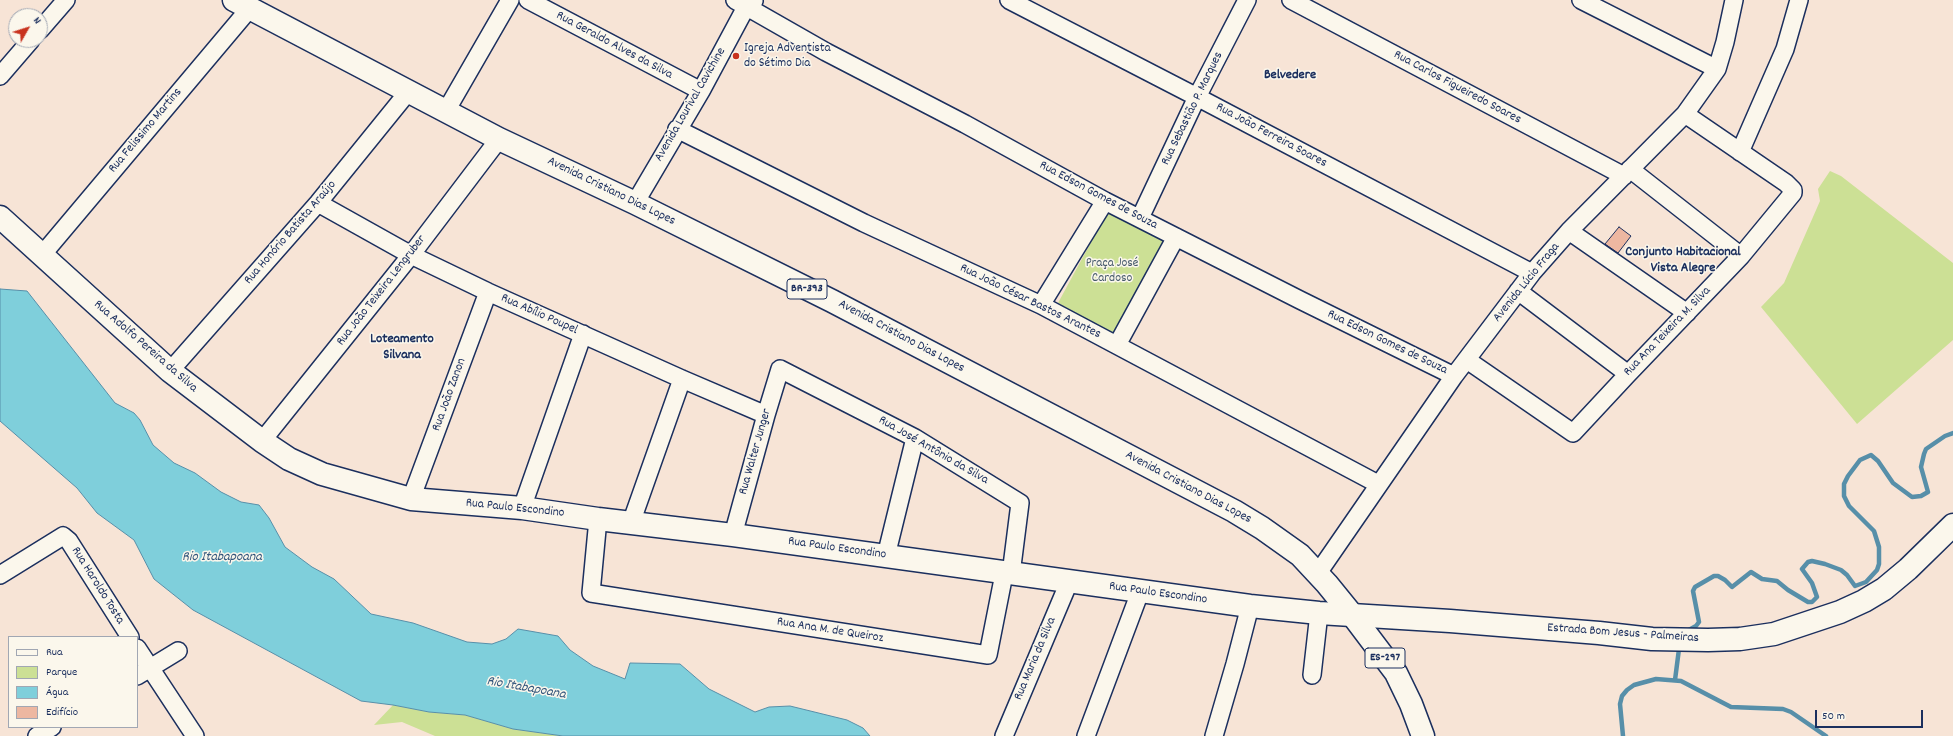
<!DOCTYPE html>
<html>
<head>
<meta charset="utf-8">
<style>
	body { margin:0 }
	#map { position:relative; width:1953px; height:736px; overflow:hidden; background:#f7e4d6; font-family:Dekko,sans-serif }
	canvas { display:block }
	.legend { position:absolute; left:8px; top:636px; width:130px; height:92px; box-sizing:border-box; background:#fbf7ec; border:1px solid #a1a7b3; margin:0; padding:5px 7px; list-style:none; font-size:12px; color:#1b2f5e }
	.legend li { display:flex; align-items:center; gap:8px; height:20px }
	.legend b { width:20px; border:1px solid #a1a7b3 }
	.north { position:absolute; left:8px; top:8px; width:40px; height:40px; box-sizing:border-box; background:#fbf7ec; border:1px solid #a1a7b3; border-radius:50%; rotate:51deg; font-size:11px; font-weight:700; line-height:16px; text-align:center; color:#1b2f5e }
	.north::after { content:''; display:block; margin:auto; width:14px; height:18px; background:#c8321e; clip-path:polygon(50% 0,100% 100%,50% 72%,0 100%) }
	.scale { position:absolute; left:1815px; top:710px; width:108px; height:18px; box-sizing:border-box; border:2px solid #1b2f5e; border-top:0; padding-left:5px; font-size:12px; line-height:14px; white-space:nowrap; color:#1b2f5e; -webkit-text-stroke:3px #fbf7ec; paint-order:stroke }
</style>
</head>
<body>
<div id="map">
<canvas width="1953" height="736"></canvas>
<ul class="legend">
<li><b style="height:5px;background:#fbf7ec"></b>Rua</li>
<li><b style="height:11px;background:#cce095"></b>Parque</li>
<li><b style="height:11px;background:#7fcfdb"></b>Água</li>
<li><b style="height:11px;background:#edb7a1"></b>Edifício</li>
</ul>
<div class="north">N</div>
<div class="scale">50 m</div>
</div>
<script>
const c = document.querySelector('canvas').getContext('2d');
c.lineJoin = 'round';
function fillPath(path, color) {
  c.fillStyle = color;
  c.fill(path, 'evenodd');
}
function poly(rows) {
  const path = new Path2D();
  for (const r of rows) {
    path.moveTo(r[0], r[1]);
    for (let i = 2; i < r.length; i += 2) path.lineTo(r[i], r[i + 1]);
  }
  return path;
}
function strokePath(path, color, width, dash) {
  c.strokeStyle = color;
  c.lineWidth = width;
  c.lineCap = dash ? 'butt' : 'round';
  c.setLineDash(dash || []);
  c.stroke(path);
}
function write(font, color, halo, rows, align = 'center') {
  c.font = font + ' Dekko,sans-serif';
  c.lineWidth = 3;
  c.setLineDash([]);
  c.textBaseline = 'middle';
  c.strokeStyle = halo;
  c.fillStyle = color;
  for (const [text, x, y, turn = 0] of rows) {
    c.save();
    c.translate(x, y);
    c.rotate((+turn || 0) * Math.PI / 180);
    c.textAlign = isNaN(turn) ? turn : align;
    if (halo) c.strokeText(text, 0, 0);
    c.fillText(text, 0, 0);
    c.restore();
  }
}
const green = poly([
	[1830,171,1841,176,1953,263,1953,340,1857,424,1761,307,1784,283,1820,201,1818,189],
	[1109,209,1167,241,1116,335,1058,303],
	[393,705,429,712,465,715,513,729,563,736,435,736,402,722,374,725]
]);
const water = poly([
	[0,289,27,291,115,403,134,413,140,420,153,445,174,463,195,473,221,492,241,502,259,505,269,518,285,547,312,567,334,579,371,614,413,623,467,642,492,644,506,639,518,629,558,636,570,650,593,666,625,679,630,663,680,664,709,689,755,712,769,707,790,706,847,720,863,728,870,736,563,736,513,729,465,715,429,712,393,705,361,701,193,610,154,579,134,540,97,513,77,488,0,421,0,289]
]);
const stream = poly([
	[1687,631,1696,626,1699,622,1693,591,1695,587,1714,576,1718,576,1725,580,1732,587,1751,572,1762,579,1777,581,1788,590,1808,602,1812,602,1817,597,1812,583,1802,569,1808,562,1812,561,1825,564,1841,570,1847,575,1855,586,1866,582,1877,570,1879,564,1879,547,1874,531,1849,506,1844,496,1844,484,1848,476,1860,460,1871,455,1878,461,1893,483,1912,497,1921,496,1928,492,1921,467,1924,454,1926,449,1945,436,1953,433],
	[1675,680,1679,649],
	[1623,736,1620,704,1622,696,1627,690,1634,685,1656,679,1681,681,1731,707,1783,709,1791,712,1826,736]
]);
const building = poly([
	[1619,227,1631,236,1618,253,1605,244,1619,227]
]);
const minor = poly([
	[528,0,701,91],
	[735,0,826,52,965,124,1105,201,1300,300,1454,376],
	[1009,0,1197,97,1532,273],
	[1291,0,1624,176],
	[1581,0,1717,69],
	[40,30,66,0],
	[0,76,31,40],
	[446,111,510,0],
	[677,129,864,223,1041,305,1378,484],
	[1740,152,1785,49,1799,0],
	[1630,169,1741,256],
	[318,203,411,255,488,292,682,379,766,415],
	[635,203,701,91,746,7,754,1],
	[1140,218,1197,97,1247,0],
	[1569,231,1687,313],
	[42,255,250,8],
	[1518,291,1628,374],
	[1041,305,1105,201],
	[1117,345,1176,237],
	[1467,360,1573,433,1628,374,1741,256,1793,193,1793,190,1786,183,1685,114],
	[170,371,318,203,408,92],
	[262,441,411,255,499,139],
	[411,499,488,292],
	[522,508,583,334],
	[598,519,591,593,988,655,1004,574],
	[631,523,682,379],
	[733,535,766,415,780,369,915,438,1020,503,1011,574],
	[886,556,915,438],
	[1318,573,1454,376,1532,273,1569,231,1685,114,1717,69,1725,42,1734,0],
	[0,575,63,536,69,541,130,637],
	[137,648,195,736],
	[1312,675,1319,613],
	[137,676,178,651],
	[37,736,52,727],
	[1004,736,1069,582],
	[1086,736,1140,592],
	[1214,736,1235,664,1250,606]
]);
const secondary = poly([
	[0,217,170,371,262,441,289,459,322,474,411,499,522,508,598,519,733,535,1250,606,1319,613,1450,621,1599,633,1652,639,1708,640,1740,639,1774,634,1840,612,1864,601,1884,589,1908,569,1953,525]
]);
const primary = poly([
	[234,0,499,139,635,203,832,301,1234,511,1262,528,1300,555,1327,584,1353,616,1396,673,1411,704,1423,736]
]);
const markers = [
	[736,56,4,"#c8321e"]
];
const shields = [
	[807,289,40],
	[1385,658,40]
];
const shieldNames = [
	["BR-393",807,289],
	["ES-297",1385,658]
];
const streetNames = [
	["Rua Geraldo Alves da Silva",614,46,28],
	["Rua Carlos Figueiredo Soares",1457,88,28],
	["Avenida Lourival Cavichine",691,105,-60],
	["Rua Sebastião P. Marques",1193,109,-64],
	["Rua Felissimo Martins",146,131,-50],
	["Rua João Ferreira Soares",1271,136,28],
	["Avenida Cristiano Dias Lopes",611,192,26],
	["Rua Edson Gomes de Souza",1098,196,28],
	["Rua Honório Batista Araújo",291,233,-49],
	["Avenida Lúcio Fraga",1527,283,-51],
	["Rua João Teixeira Lengruber",382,291,-52],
	["Rua João César Bastos Arantes",1030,302,26],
	["Rua Abílio Poupel",539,315,24],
	["Rua Ana Teixeira M. Silva",1668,332,-46],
	["Avenida Cristiano Dias Lopes",901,337,28],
	["Rua Edson Gomes de Souza",1387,343,26],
	["Rua Adolfo Pereira da Silva",145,347,41],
	["Rua João Zanon",450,395,-70],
	["Rua José Antônio da Silva",933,451,30],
	["Rua Walter Junger",756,452,-74],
	["Avenida Cristiano Dias Lopes",1188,488,28],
	["Rua Paulo Escondino",515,509,6],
	["Rua Paulo Escondino",837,549,8],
	["Rua Haroldo Tosta",97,586,58],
	["Rua Paulo Escondino",1158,594,8],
	["Rua Ana M. de Queiroz",830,631,9],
	["Estrada Bom Jesus - Palmeiras",1623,634,4],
	["Rua Maria da Silva",1036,659,-67]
];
const poiNames = [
	["Igreja Adventista",744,49],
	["do Sétimo Dia",744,64]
];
const parkNames = [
	["Praça José",1112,264],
	["Cardoso",1112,279]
];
const neighbourhoodNames = [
	["Belvedere",1290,76],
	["Conjunto Habitacional",1683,253],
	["Vista Alegre",1683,269],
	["Loteamento",402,340],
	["Silvana",402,356]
];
const waterNames = [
	["Rio Itabapoana",222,558],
	["Rio Itabapoana",526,689,10]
];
fillPath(green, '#cce095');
fillPath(water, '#7fcfdb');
strokePath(water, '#578fa9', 1);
strokePath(stream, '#578fa9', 4.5);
fillPath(building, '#edb7a1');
strokePath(building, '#1b2f5e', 1);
strokePath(minor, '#1b2f5e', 20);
strokePath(secondary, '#1b2f5e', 25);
strokePath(primary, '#1b2f5e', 25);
strokePath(minor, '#fbf7ec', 17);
strokePath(secondary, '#fbf7ec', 22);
strokePath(primary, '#fbf7ec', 22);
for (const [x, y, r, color] of markers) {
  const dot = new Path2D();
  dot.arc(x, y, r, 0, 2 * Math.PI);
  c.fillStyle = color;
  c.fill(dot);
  strokePath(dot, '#fbf7ec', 1.5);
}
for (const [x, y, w] of shields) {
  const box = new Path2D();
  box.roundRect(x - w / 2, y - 10, w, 20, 3);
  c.fillStyle = '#fbf7ec';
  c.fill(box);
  strokePath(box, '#1b2f5e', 1);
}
write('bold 12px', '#1b2f5e', null, shieldNames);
write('13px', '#1b2f5e', '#fbf7ec', streetNames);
write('13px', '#1b2f5e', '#fbf7ec', poiNames, 'left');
write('13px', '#475b6c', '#fbf7ec', parkNames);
write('bold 14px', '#1b2f5e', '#fbf7ec', neighbourhoodNames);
write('italic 14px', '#34577d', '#fbf7ec', waterNames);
</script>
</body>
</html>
